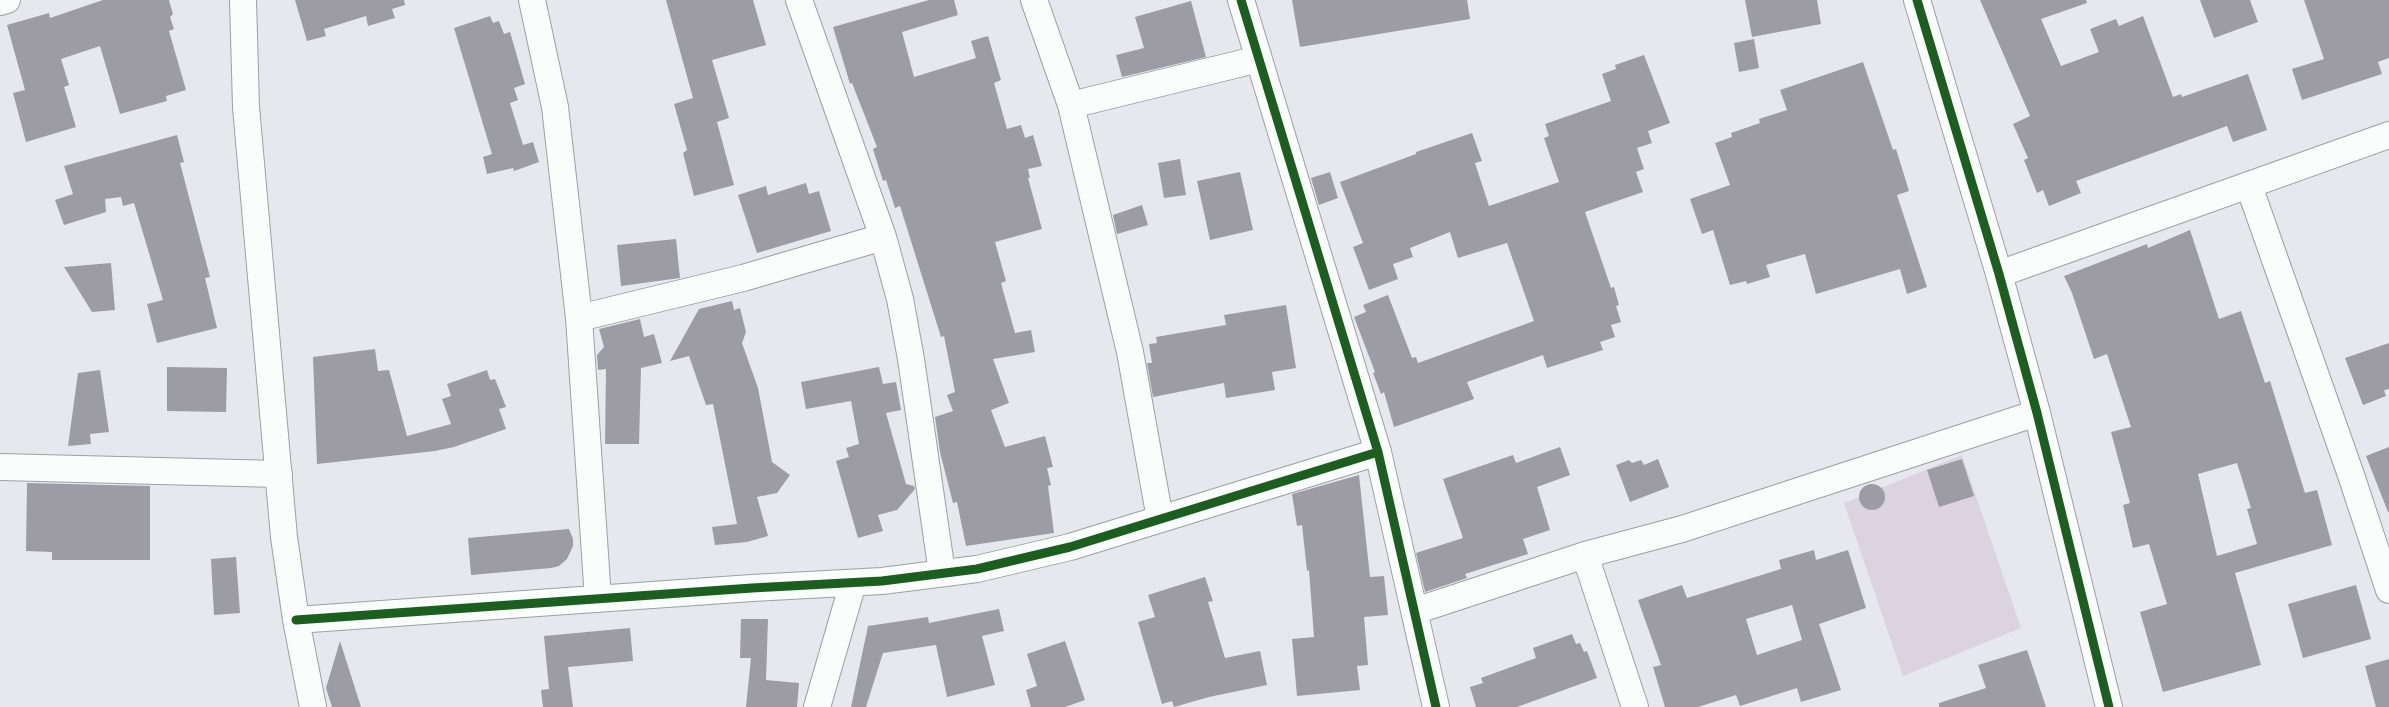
<!DOCTYPE html>
<html>
<head>
<meta charset="utf-8">
<style>
	body { margin:0 }
	canvas { display:block; background:#e6e8ee }
</style>
</head>
<body>
<canvas width="2389" height="707"></canvas>
<script>
const c = document.querySelector('canvas').getContext('2d');
c.lineJoin = 'round';
function fillPath(path, color) {
  c.fillStyle = color;
  c.fill(path, 'evenodd');
}
function poly(rows) {
  const path = new Path2D();
  for (const r of rows) {
    if (r.length === 3) {
      path.moveTo(r[0] + r[2], r[1]);
      path.arc(r[0], r[1], r[2], 0, 2 * Math.PI);
      continue;
    }
    path.moveTo(r[0], r[1]);
    for (let i = 2; i < r.length; i += 2) path.lineTo(r[i], r[i + 1]);
  }
  return path;
}
function strokePath(path, color, width, dash) {
  c.strokeStyle = color;
  c.lineWidth = width;
  c.lineCap = dash ? 'butt' : 'round';
  c.setLineDash(dash || []);
  c.stroke(path);
}
const green = poly([
	[1962,455,2021,628,1903,676,1844,503]
]);
const building = poly([
	[103,0,169,0,173,14,170,17,174,29,169,31,186,90,166,96,167,101,120,114,100,46,61,59,69,85,64,87,76,127,26,142,13,93,25,90,7,25,49,13,50,18],
	[295,0,404,0,405,5,392,9,395,18,368,26,366,16,324,29,326,36,307,41],
	[666,0,753,0,766,45,712,60,729,118,717,122,734,185,694,196,683,153,687,150,674,104,693,98],
	[929,0,954,0,958,15,902,32,914,77,976,58,971,41,988,36,1001,80,994,83,1007,129,1021,125,1025,138,1033,135,1042,166,1028,169,1030,178,1028,178,1042,229,995,242,1006,281,1001,283,1015,333,1031,330,1035,352,993,359,1009,403,991,410,1005,447,1045,436,1053,467,1047,468,1051,485,1048,486,1054,533,966,546,957,502,953,503,940,452,935,417,953,411,947,395,955,392,944,336,941,337,900,206,895,208,886,180,883,181,873,149,877,147,852,83,850,84,833,27],
	[1292,0,1467,0,1470,19,1300,47],
	[1745,0,1817,0,1821,24,1752,37],
	[1980,0,2086,0,2087,3,2041,19,2061,66,2099,52,2090,29,2116,19,2119,26,2143,16,2173,97,2181,94,2182,97,2248,74,2267,130,2233,142,2227,126,2076,181,2081,193,2049,206,2043,190,2037,193,2024,160,2028,158,2013,124,2030,116],
	[2200,0,2250,0,2258,22,2214,38],
	[2304,0,2389,0,2389,58,2378,62,2382,74,2302,100,2292,69,2324,59],
	[1191,1,1206,57,1122,77,1116,55,1144,48,1135,17],
	[490,16,493,23,499,21,504,34,510,32,525,84,514,88,518,100,510,103,523,145,533,142,539,162,514,171,513,168,487,174,483,157,492,154,454,28],
	[1754,39,1759,68,1739,72,1734,43],
	[1644,55,1670,123,1648,131,1652,143,1637,148,1644,169,1636,172,1643,192,1585,212,1611,288,1614,287,1619,305,1616,306,1621,322,1611,325,1615,337,1600,342,1603,350,1547,368,1543,355,1467,382,1474,399,1394,427,1384,392,1381,394,1373,373,1375,372,1354,317,1366,312,1363,305,1388,295,1412,358,1416,357,1418,363,1534,321,1507,243,1458,258,1450,232,1410,248,1413,257,1393,264,1398,279,1369,290,1353,247,1363,243,1340,182,1416,154,1416,152,1472,133,1482,161,1475,163,1489,206,1559,182,1544,138,1549,136,1545,124,1611,101,1602,74,1616,69,1615,65],
	[1863,62,1893,150,1896,149,1909,191,1897,195,1927,287,1907,294,1900,269,1816,294,1805,254,1766,265,1770,277,1747,284,1746,281,1730,285,1713,230,1702,234,1690,199,1730,185,1715,143,1732,137,1731,133,1760,123,1759,119,1787,110,1780,90],
	[177,135,184,162,180,163,210,277,205,278,217,328,157,343,147,304,163,300,134,203,123,206,121,197,105,199,106,212,64,225,55,200,73,194,64,166],
	[1180,159,1186,195,1164,198,1158,163],
	[1240,172,1253,230,1210,240,1197,181],
	[1330,172,1338,198,1319,205,1311,178],
	[806,183,809,194,819,191,831,231,757,253,738,195,766,186,768,195],
	[1142,205,1148,225,1117,234,1113,215],
	[2190,230,2219,319,2241,311,2265,383,2270,381,2305,493,2317,490,2332,545,2235,573,2261,665,2163,692,2140,612,2167,604,2149,544,2133,548,2123,505,2130,503,2111,432,2131,427,2107,354,2094,359,2072,293,2064,276,2147,244,2148,248],
	[2237,463,2251,508,2247,509,2257,544,2217,556,2198,474],
	[676,239,680,278,621,286,617,245],
	[111,263,115,310,92,312,64,267],
	[732,301,734,310,740,308,746,332,742,343,758,388,772,462,790,475,777,493,757,497,768,536,747,542,715,545,712,527,737,524,713,404,706,405,689,356,670,361,699,309],
	[1286,305,1296,368,1272,372,1275,390,1226,398,1224,383,1153,397,1147,363,1152,363,1149,344,1157,343,1156,337,1226,325,1224,315],
	[640,319,644,337,654,334,662,363,641,368,639,444,605,444,606,369,598,370,597,355,604,347,599,329],
	[2389,343,2389,389,2384,390,2386,396,2363,405,2345,358],
	[375,349,378,371,389,370,407,436,451,424,442,399,451,396,447,384,487,370,490,380,495,379,506,407,499,409,506,429,454,447,435,451,317,464,313,357],
	[167,367,227,368,226,412,167,411],
	[879,367,883,384,896,382,901,410,886,413,906,484,914,486,915,489,897,510,878,515,883,531,858,538,836,461,849,457,846,448,859,444,851,401,806,409,801,382],
	[100,370,109,432,90,434,91,444,68,446,78,373],
	[1560,447,1570,475,1537,487,1550,530,1523,539,1528,554,1465,574,1467,578,1425,592,1416,553,1463,538,1443,479,1513,455,1516,463],
	[2389,447,2389,512,2388,512,2366,456],
	[1658,459,1669,487,1630,502,1616,465,1629,460,1632,463,1641,460,1644,465],
	[1962,459,1974,496,1939,507,1927,470],
	[1359,475,1370,577,1384,576,1388,615,1364,617,1368,665,1357,666,1360,690,1297,696,1292,639,1314,637,1309,570,1307,571,1302,525,1297,526,1292,494],
	[27,483,150,486,150,560,52,560,52,552,26,551],
	[1872,497,13],
	[569,529,573,539,573,546,567,559,559,566,551,568,471,575,468,538],
	[1814,550,1816,560,1848,550,1866,608,1819,624,1841,690,1801,702,1797,688,1740,706,1736,695,1698,707,1665,707,1653,667,1661,665,1638,600,1682,585,1687,598,1781,569,1779,560],
	[1792,605,1802,640,1757,655,1746,619],
	[236,557,240,613,214,615,211,559],
	[1205,577,1213,601,1208,602,1225,658,1260,651,1267,685,1209,697,1174,707,1172,701,1162,704,1138,622,1155,617,1148,595],
	[2356,585,2371,639,2303,658,2288,604],
	[999,609,1004,631,982,636,995,685,947,697,936,645,883,653,866,707,851,707,868,626,928,617,929,623],
	[741,619,768,619,766,680,799,683,797,707,746,707,751,658,740,658],
	[630,628,633,661,568,667,573,707,543,707,541,690,549,689,544,636],
	[1572,634,1576,644,1580,643,1584,652,1587,651,1597,678,1517,707,1476,707,1470,687,1483,683,1481,678,1536,658,1533,648],
	[340,641,361,707,332,707,326,688],
	[1065,641,1085,700,1065,707,1031,707,1026,690,1037,686,1027,654],
	[2027,650,2046,707,1939,707,1939,703,1986,688,1978,665],
	[2389,659,2389,707,2376,707,2365,666]
]);
const minor = poly([
	[243,0,246,107,284,537,296,620,313,707],
	[532,0,555,107,579,318,598,599],
	[799,0,883,237,900,299,911,359,942,573],
	[1034,0,1071,105,1130,352,1160,519],
	[1241,0,1378,452,1436,707],
	[1917,0,1999,274,2037,413,2109,707],
	[0,2,7,0],
	[1071,105,1259,59],
	[2249,186,2351,475,2389,590],
	[1999,274,2389,135],
	[579,318,743,278,883,237],
	[0,467,279,474],
	[1585,555,1635,707],
	[1415,611,1585,555,1682,529,2037,413],
	[296,620,752,588,882,581,977,569,1070,547,1378,452],
	[817,707,853,583]
]);
const cycleway = poly([
	[1241,0,1378,452,1436,707],
	[1917,0,1999,274,2037,413,2109,707],
	[296,620,752,588,882,581,977,569,1070,547,1378,452]
]);
fillPath(green, '#dcd3e1');
fillPath(building, '#9d9ca5');
strokePath(minor, '#9d9fa4', 28);
strokePath(minor, '#fbfcfc', 26);
strokePath(cycleway, '#1b5e20', 9);
</script>
</body>
</html>
